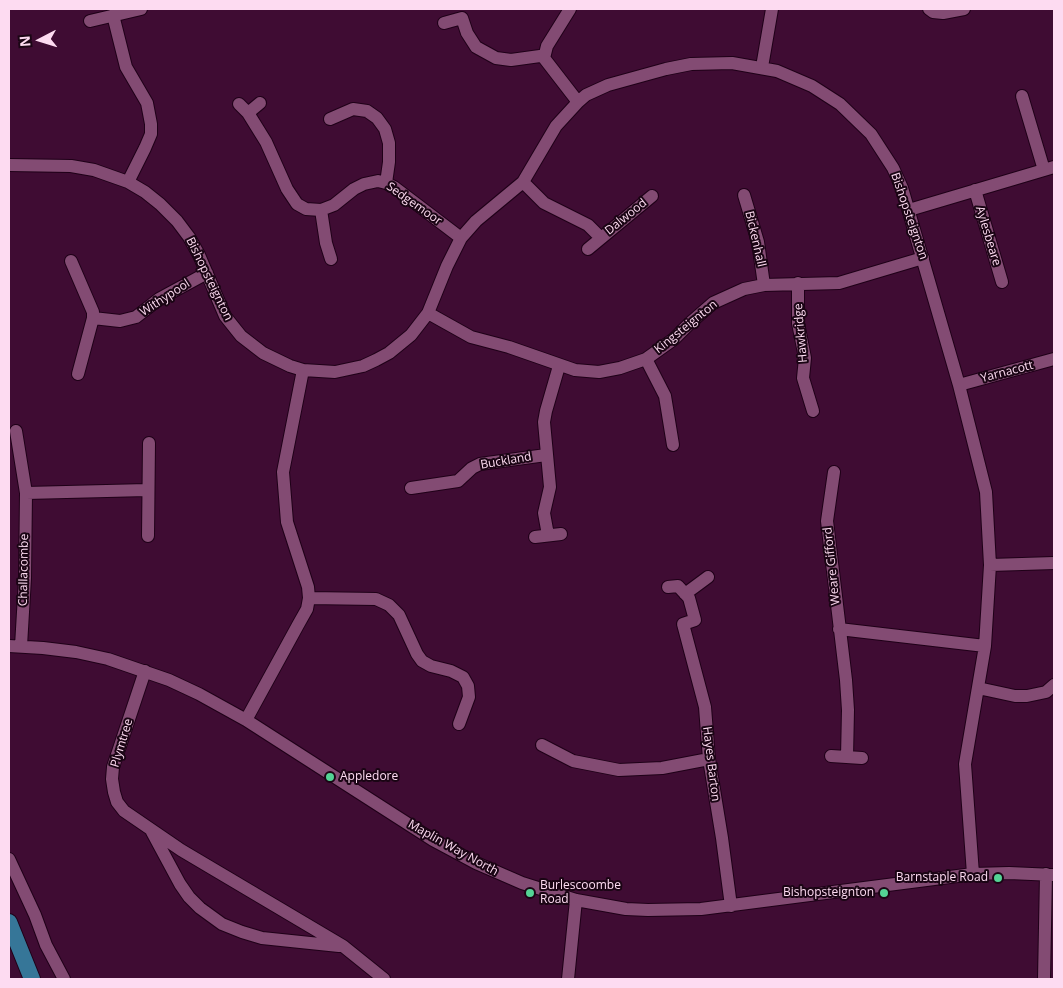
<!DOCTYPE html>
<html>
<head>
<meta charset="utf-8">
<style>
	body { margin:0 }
	#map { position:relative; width:1063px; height:988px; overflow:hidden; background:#3f0c33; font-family:"Open Sans",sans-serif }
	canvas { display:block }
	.frame { position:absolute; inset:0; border:10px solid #fddbf1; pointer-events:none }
	.north { position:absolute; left:15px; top:15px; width:50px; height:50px; -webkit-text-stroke:4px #1a0514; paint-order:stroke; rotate:265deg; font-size:14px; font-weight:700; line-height:20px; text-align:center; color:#fddbf1 }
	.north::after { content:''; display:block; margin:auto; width:18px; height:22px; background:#fddbf1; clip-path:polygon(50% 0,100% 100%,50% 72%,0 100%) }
</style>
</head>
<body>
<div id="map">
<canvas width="1063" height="988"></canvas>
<div class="frame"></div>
<div class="north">N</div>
</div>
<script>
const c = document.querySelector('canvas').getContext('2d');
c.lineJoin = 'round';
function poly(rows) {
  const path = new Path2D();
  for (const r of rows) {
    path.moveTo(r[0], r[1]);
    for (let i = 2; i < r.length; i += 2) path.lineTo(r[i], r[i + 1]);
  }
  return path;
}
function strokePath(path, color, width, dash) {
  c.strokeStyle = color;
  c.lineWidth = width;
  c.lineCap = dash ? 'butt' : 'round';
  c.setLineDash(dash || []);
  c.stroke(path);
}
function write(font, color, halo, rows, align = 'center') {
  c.font = font + ' "Open Sans",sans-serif';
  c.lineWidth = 4;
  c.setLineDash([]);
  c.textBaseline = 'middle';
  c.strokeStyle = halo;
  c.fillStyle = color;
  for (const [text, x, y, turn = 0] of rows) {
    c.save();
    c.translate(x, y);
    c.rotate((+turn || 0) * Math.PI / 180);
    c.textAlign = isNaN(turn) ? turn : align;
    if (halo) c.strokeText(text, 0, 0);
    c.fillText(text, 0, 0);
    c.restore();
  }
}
const minor = poly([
	[929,9,933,12,943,13,964,9],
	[113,15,126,67,147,103,151,124,151,134,145,148,128,182],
	[90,21,141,9],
	[444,23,462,18,467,33,476,47,496,58,511,60,540,56,544,58,578,102],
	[544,58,547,46,570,9],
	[762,67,772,9],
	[1022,96,1044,170],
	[239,104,248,113,260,103],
	[248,113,266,142,287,189,297,204,306,209,321,210,334,205,354,189,364,184,378,181,386,183,394,187,461,238],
	[330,119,353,109,367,111,377,118,385,129,389,143,389,162,386,183],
	[9,165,71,166,94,170,128,182,145,192,160,204,177,221,189,237,199,255,225,316,241,336,263,353,290,366,303,370,335,372,363,366,376,360,389,353,411,335,428,313,447,266,461,238,476,221,523,182,556,126,578,102,586,95,608,85,666,69,691,64,732,63,777,71,812,86,840,104,871,134,893,168,902,188,959,385,986,492,990,565,985,646,965,764,973,874],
	[523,182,544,203,588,225,600,237],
	[975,190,1002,282],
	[744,195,758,242,764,285],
	[321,210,326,243,331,259],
	[909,210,1054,167],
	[588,249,652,196],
	[71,261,93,312,93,318,78,374],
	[798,283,798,323,805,358,803,378,813,411],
	[428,313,471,337,509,347,575,370,599,372,620,368,646,359,674,339,690,323,713,303,744,289,764,285,839,283,923,258],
	[93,318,120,321,136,317,159,299,207,273],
	[646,359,665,396,673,445],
	[959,385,1054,359],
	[16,431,26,493,25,578,21,646],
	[834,472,827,521,846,680,848,710,847,757],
	[411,488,458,481,472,468,480,464,546,455],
	[26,493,147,490],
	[548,535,544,513,550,487,544,422,546,411,559,366],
	[148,536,149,443],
	[535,537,561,534],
	[990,565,1054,563],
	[668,587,678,586,689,598,695,620,683,624,705,707,709,759,722,838,731,906],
	[685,594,708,577],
	[309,598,376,599,389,605,399,615,417,654,422,661,431,666,451,671,463,677,468,686,469,697,459,724],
	[839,629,985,646],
	[9,646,43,648,76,652,108,659,169,680,199,694,246,720,433,840,476,863,522,883,576,900,626,909,648,910,701,909,973,874,1009,873,1054,875],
	[145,671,113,767,112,779,114,792,117,802,124,811,181,850,343,946,384,979],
	[978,688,1015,696,1027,696,1046,692,1054,685],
	[246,720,298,625,307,609,309,598,308,587,287,522,283,472,303,370],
	[542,745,573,761,619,770,662,768,709,759],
	[831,756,862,758],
	[152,832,180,884,189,897,200,908,222,924,242,932,262,938,339,946],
	[9,859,35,915,46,945,64,979],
	[568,979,576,900],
	[1044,979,1046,874]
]);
const major = poly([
	[9,922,32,979]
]);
const markers = [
	[330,777,5,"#54d395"],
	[998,878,5,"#54d395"],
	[530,893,5,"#54d395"],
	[884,893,5,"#54d395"]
];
const streetNames = [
	["Sedgemoor",414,204,35],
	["Bishopsteignton",909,216,71],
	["Dalwood",626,217,-39],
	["Aylesbeare",988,236,73],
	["Bickenhall",755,239,77],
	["Bishopsteignton",209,279,64],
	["Withypool",165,298,-33],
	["Kingsteignton",686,327,-39],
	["Hawkridge",801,333,-95],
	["Yarnacott",1007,372,-15],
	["Buckland",506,461,-10],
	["Weare Gifford",832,566,-96],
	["Challacombe",24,570,-89],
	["Plymtree",122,743,-73],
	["Hayes Barton",711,764,83],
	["Maplin Way North",453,848,29]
];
const poiNames = [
	["Appledore",340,777],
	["Barnstaple Road",988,878,"right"],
	["Burlescoombe",540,886],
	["Road",540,900],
	["Bishopsteignton",874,893,"right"]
];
strokePath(minor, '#1f0018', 14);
strokePath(major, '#1f0018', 18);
strokePath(minor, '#834b73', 12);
strokePath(major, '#367698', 16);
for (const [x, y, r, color] of markers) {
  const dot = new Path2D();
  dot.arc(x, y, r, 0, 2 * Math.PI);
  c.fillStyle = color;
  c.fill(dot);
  strokePath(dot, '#1a0514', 2);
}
write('12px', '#fddbf1', '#1a0514', streetNames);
write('12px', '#fddbf1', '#1a0514', poiNames, 'left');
</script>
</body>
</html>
